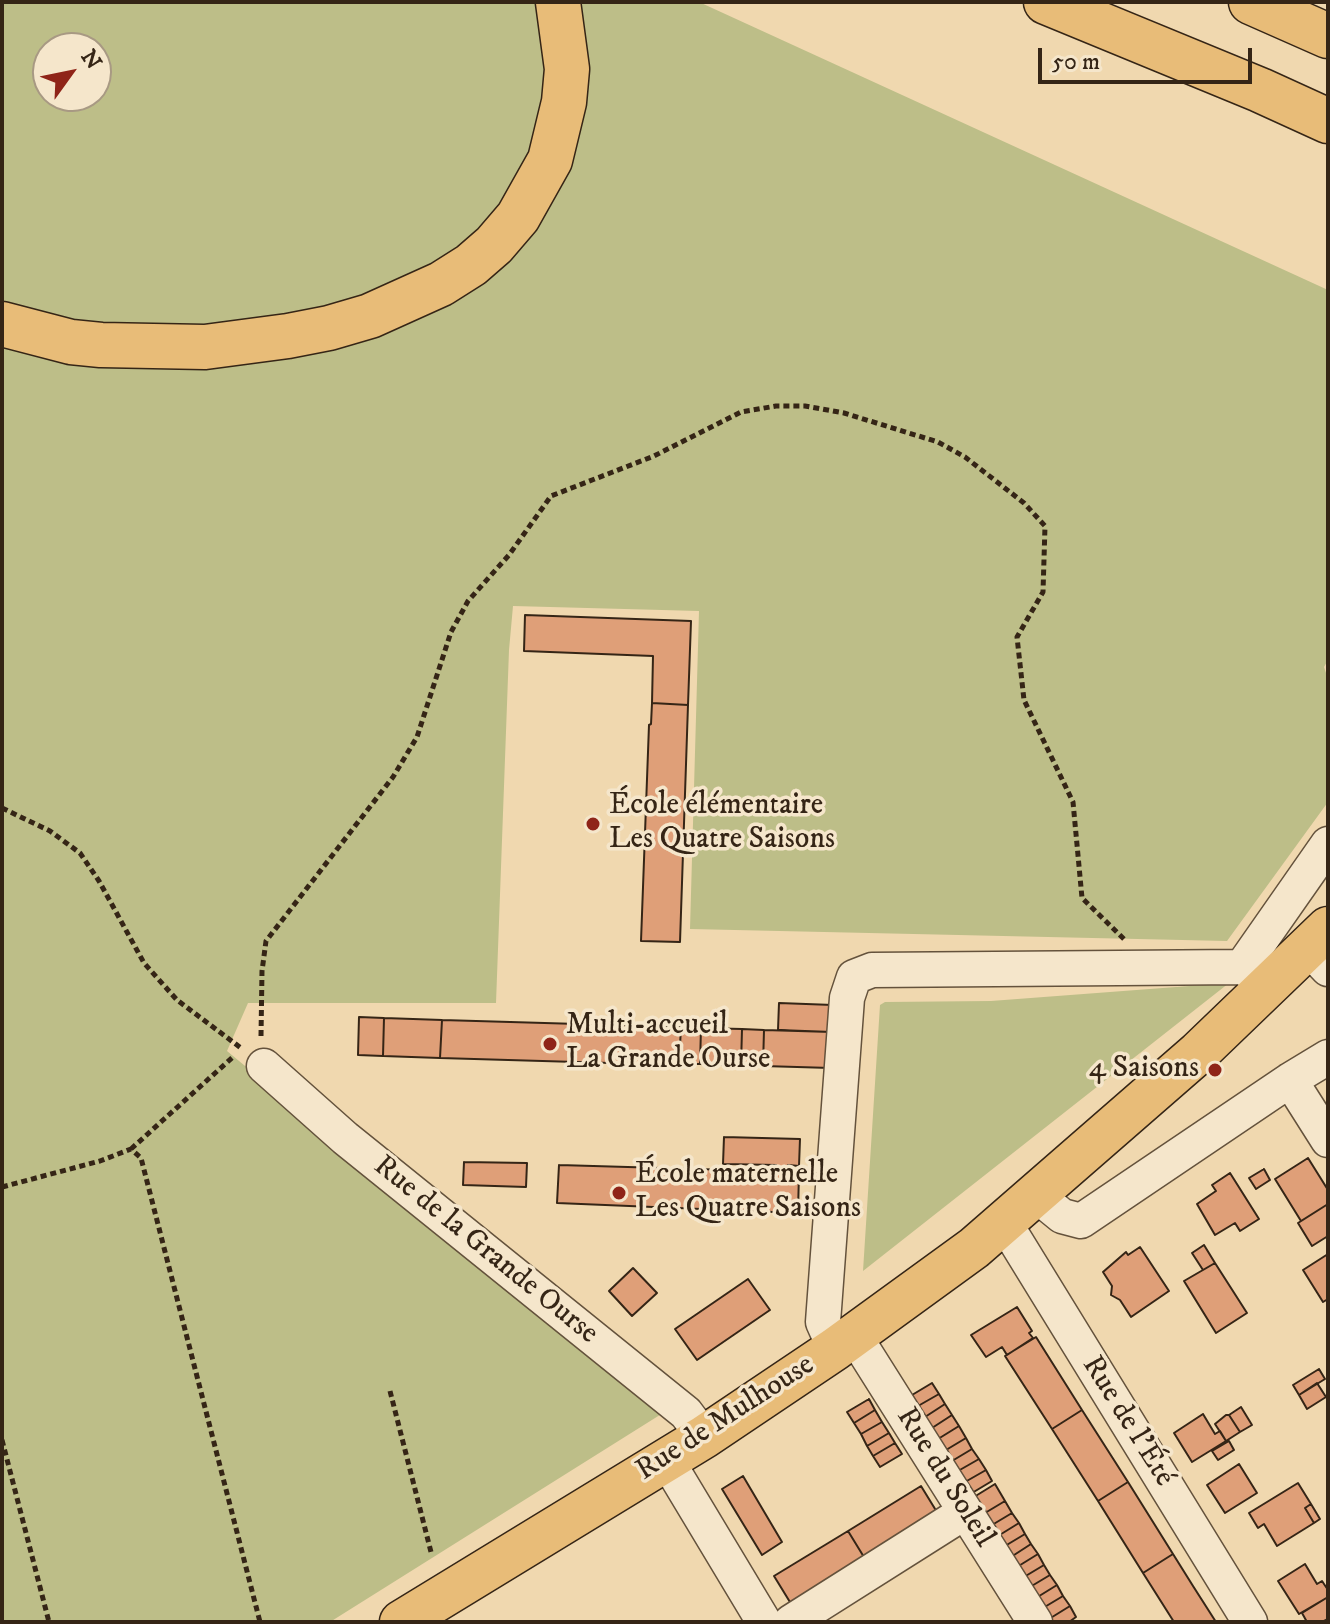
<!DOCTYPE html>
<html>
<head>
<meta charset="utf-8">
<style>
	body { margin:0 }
	#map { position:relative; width:1330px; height:1624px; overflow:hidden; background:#f0d8af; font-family:"IM FELL DW Pica",serif }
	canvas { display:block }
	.frame { position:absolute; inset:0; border:4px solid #352516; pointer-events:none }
	.north { position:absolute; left:32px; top:32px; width:80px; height:80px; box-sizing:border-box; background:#f5e6cb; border:2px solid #a89983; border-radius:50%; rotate:57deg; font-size:22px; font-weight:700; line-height:32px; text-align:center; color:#352516 }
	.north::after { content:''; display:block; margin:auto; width:28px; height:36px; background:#8f2418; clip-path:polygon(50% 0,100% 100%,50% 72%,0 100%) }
	.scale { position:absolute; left:1038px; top:48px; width:214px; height:36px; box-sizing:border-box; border:4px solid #352516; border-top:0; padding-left:10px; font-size:24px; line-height:28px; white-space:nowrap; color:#352516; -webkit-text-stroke:6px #f5e6cb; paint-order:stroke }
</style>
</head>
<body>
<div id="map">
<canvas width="1330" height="1624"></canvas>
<div class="frame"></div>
<div class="north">N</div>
<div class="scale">50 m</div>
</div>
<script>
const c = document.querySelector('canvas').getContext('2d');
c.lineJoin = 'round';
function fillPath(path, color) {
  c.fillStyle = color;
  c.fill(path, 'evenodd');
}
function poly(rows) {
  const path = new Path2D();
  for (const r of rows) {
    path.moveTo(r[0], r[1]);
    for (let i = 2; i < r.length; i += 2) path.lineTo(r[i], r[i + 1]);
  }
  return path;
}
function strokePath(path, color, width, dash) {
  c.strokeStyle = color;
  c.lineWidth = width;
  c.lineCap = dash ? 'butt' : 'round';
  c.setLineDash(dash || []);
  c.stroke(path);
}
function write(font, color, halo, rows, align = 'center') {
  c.font = font + ' "IM FELL DW Pica",serif';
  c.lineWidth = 7;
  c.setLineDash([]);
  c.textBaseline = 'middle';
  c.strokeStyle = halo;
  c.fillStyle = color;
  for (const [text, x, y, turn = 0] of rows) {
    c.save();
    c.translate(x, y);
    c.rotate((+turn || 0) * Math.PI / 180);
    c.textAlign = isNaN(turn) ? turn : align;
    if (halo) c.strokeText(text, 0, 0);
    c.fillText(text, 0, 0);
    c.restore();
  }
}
const green = poly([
	[2,2,699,2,1328,290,1328,660,1324,667,1328,679,1328,802,1227,941,690,929,699,611,513,606,509,650,496,1003,248,1003,227,1051,663,1413,330,1622,2,1622],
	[48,48,96,48,96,96,48,96],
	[1229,983,863,1271,880,1005,885,1002,991,1001]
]);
const building = poly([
	[525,615,691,621,688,705,652,703,653,656,524,651,525,615],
	[652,703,688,705,680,942,641,941,649,725,651,724,652,703],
	[779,1003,833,1005,832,1032,778,1030,779,1003],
	[359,1017,384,1018,383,1056,358,1055,359,1017],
	[384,1018,442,1020,440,1058,383,1056,384,1018],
	[442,1020,681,1027,679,1065,440,1058,442,1020],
	[681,1027,701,1028,700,1064,679,1064,681,1027],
	[701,1028,742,1029,741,1066,700,1064,701,1028],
	[742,1029,764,1030,763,1066,741,1066,742,1029],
	[764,1030,832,1032,831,1068,763,1066,764,1030],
	[724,1137,800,1139,799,1166,788,1165,788,1172,776,1171,776,1165,723,1164,724,1137],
	[1308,1158,1328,1190,1328,1204,1301,1221,1275,1179,1308,1158],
	[464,1162,527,1163,526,1187,463,1185,464,1162],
	[559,1165,799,1172,798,1213,557,1203,559,1165],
	[1264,1169,1270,1180,1256,1189,1249,1178,1264,1169],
	[1230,1173,1259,1219,1240,1231,1235,1223,1215,1235,1197,1204,1216,1191,1212,1185,1230,1173],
	[1328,1204,1328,1236,1312,1246,1298,1223,1328,1204],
	[1204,1245,1215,1263,1203,1270,1192,1253,1204,1245],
	[1140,1247,1169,1291,1131,1317,1120,1300,1111,1295,1112,1286,1103,1272,1126,1252,1128,1255,1140,1247],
	[1328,1254,1328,1299,1323,1302,1303,1270,1328,1254],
	[1215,1263,1247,1313,1216,1333,1184,1281,1215,1263],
	[633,1268,657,1293,632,1316,609,1291,633,1268],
	[748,1279,770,1310,697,1360,675,1329,748,1279],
	[1017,1307,1032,1331,1029,1333,1033,1338,1007,1355,1002,1347,986,1357,971,1335,1017,1307],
	[1036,1337,1082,1410,1052,1429,1005,1356,1036,1337],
	[1319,1369,1325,1379,1299,1395,1293,1385,1319,1369],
	[932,1383,939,1394,918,1406,912,1395,932,1383],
	[1317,1383,1326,1397,1307,1409,1299,1395,1317,1383],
	[939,1394,945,1404,925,1417,918,1406,939,1394],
	[869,1399,875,1410,854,1423,847,1412,869,1399],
	[945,1404,952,1415,932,1428,925,1417,945,1404],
	[1241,1407,1252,1425,1240,1432,1229,1415,1241,1407],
	[875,1410,882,1422,861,1434,854,1423,875,1410],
	[1082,1410,1128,1482,1098,1501,1052,1429,1082,1410],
	[1203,1414,1215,1434,1220,1431,1226,1441,1192,1462,1174,1433,1203,1414],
	[952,1415,959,1426,938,1439,932,1428,952,1415],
	[1226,1415,1229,1415,1240,1432,1226,1441,1215,1424,1226,1415],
	[882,1422,889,1433,867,1446,861,1434,882,1422],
	[959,1426,966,1438,946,1450,938,1439,959,1426],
	[889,1433,895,1443,873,1456,867,1446,889,1433],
	[966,1438,972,1449,952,1461,946,1450,966,1438],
	[1229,1441,1234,1450,1218,1460,1212,1451,1229,1441],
	[895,1443,902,1454,880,1467,873,1456,895,1443],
	[972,1449,979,1459,958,1471,952,1461,972,1449],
	[979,1459,986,1470,965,1482,958,1471,979,1459],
	[1239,1464,1257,1493,1225,1513,1207,1485,1239,1464],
	[986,1470,992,1481,972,1493,965,1482,986,1470],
	[743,1476,782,1542,762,1555,722,1489,743,1476],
	[1128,1482,1173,1554,1143,1573,1098,1501,1128,1482],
	[1298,1483,1311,1504,1305,1508,1314,1523,1277,1546,1264,1524,1258,1528,1249,1513,1298,1483],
	[995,1484,1005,1501,985,1513,974,1497,995,1484],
	[921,1486,940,1517,867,1562,848,1531,921,1486],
	[1005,1501,1012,1513,992,1525,985,1513,1005,1501],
	[1311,1504,1320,1519,1314,1523,1305,1508,1311,1504],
	[1012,1513,1019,1523,998,1536,992,1525,1012,1513],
	[1019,1523,1025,1534,1005,1546,998,1536,1019,1523],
	[848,1531,867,1562,793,1607,774,1576,848,1531],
	[1025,1534,1031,1544,1011,1557,1005,1546,1025,1534],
	[1031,1544,1038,1554,1017,1567,1011,1557,1031,1544],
	[1038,1554,1044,1565,1024,1577,1017,1567,1038,1554],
	[1173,1554,1193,1586,1216,1622,1174,1622,1143,1573,1173,1554],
	[1305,1564,1317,1584,1322,1581,1328,1590,1328,1597,1299,1614,1278,1581,1305,1564],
	[1044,1565,1050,1575,1030,1587,1024,1577,1044,1565],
	[1050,1575,1057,1585,1036,1598,1030,1587,1050,1575],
	[1057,1585,1063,1596,1043,1608,1036,1598,1057,1585],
	[1063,1596,1070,1606,1049,1619,1043,1608,1063,1596],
	[1328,1597,1328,1619,1322,1622,1307,1622,1302,1613,1328,1597],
	[1070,1606,1076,1617,1069,1622,1051,1622,1049,1619,1070,1606]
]);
const path = poly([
	[2,808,50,831,80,853,99,881,144,963,177,1000,241,1048],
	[261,1036,262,971,266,941,393,777,417,737,451,632,468,601,509,555,551,496,654,456,741,412,776,406,805,406,844,413,938,442,965,457,1024,503,1045,526,1043,592,1017,637,1024,700,1073,802,1082,898,1124,939],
	[131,1149,234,1056],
	[2,1187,100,1161,131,1149,141,1158,260,1622],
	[390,1391,431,1552],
	[2,1440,49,1622]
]);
const minor = poly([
	[1308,948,1328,969],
	[1242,967,1328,844],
	[264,1066,345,1138,686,1413,704,1437],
	[1290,1080,1328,1140],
	[1035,1194,1062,1216,1081,1221,1290,1080,1328,1057],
	[1004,1222,1250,1622],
	[854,1335,1035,1622],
	[835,1349,823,1322,847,998,854,977,872,970,1242,967,1270,984],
	[666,1459,764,1622],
	[791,1622,965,1512]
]);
const major = poly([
	[401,1622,704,1437,835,1349,974,1248,1199,1052,1328,928]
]);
const highway = poly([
	[1046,2,1260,90,1328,121],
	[1251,2,1328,36],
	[2,324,71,342,101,345,205,347,288,336,329,328,370,316,441,284,471,265,494,245,518,217,550,160,564,102,567,69,558,2]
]);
const markers = [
	[593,824,8,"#8f2418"],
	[550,1044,8,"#8f2418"],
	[1215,1070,8,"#8f2418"],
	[619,1193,8,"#8f2418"]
];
const poiNames = [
	["École élémentaire",609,807],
	["Les Quatre Saisons",609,841],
	["Multi-accueil",566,1027],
	["La Grande Ourse",566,1061],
	["4 Saisons",1199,1070,"right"],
	["École maternelle",635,1176],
	["Les Quatre Saisons",635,1210]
];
const streetNames = [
	["Rue de la Grande Ourse",485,1251,39],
	["Rue de Mulhouse",726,1419,-33],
	["Rue de l'Été",1127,1422,58],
	["Rue du Soleil",944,1478,58]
];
fillPath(green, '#bdbe88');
fillPath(building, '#df9f78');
strokePath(building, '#352516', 2);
strokePath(minor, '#64523c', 37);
strokePath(major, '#352516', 45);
strokePath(highway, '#352516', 47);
strokePath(path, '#352516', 5, [6, 4]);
strokePath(minor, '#f5e6cb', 34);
strokePath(major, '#e8bc78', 42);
strokePath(highway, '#e8bc78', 44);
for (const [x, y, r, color] of markers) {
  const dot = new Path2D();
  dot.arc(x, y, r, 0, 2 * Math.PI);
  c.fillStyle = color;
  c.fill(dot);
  strokePath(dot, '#f5e6cb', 3);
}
write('30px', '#352516', '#f5e6cb', poiNames, 'left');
write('30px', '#352516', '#f5e6cb', streetNames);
</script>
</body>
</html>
